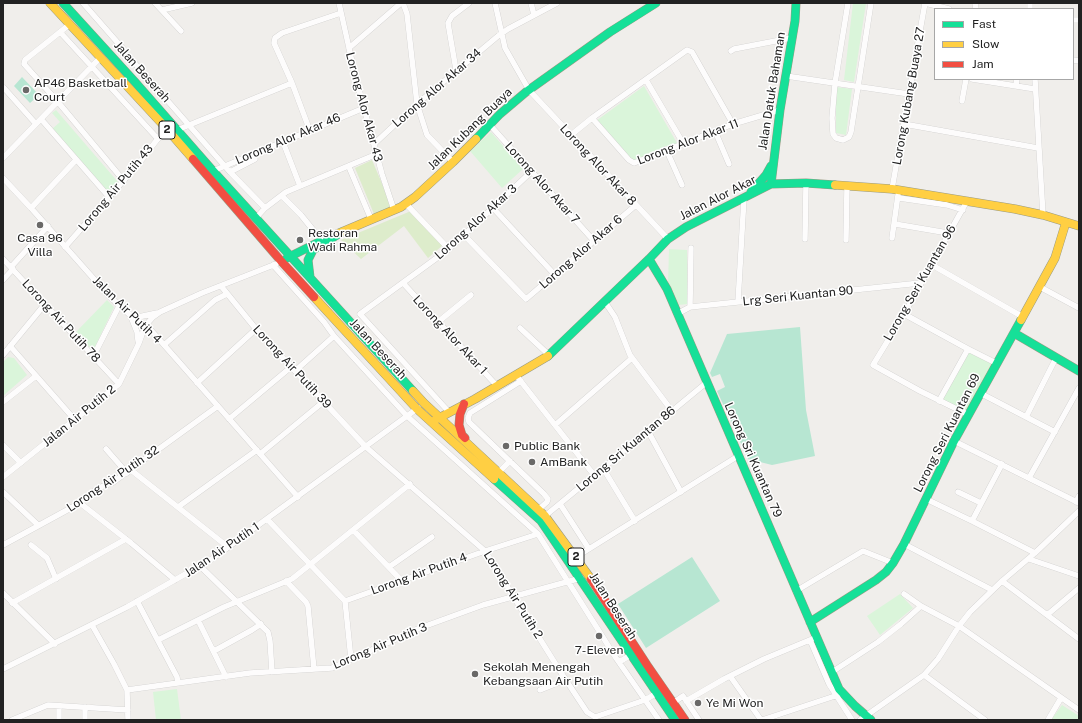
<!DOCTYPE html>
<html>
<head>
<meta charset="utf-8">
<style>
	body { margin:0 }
	#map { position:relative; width:1082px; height:723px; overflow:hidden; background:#f0eeeb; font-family:"Public Sans",sans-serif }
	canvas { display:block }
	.frame { position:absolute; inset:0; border:4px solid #222; pointer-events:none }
	.legend { position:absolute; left:934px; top:8px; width:140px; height:72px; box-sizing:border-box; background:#fff; border:1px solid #a7a7a7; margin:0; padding:5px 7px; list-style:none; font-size:12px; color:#222 }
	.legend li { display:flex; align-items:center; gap:8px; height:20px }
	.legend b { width:20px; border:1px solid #a7a7a7 }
</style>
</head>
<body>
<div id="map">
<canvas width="1082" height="723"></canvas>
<div class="frame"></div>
<ul class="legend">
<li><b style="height:5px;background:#16e098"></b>Fast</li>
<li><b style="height:5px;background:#ffcf43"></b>Slow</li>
<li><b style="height:5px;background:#f24e42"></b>Jam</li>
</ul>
</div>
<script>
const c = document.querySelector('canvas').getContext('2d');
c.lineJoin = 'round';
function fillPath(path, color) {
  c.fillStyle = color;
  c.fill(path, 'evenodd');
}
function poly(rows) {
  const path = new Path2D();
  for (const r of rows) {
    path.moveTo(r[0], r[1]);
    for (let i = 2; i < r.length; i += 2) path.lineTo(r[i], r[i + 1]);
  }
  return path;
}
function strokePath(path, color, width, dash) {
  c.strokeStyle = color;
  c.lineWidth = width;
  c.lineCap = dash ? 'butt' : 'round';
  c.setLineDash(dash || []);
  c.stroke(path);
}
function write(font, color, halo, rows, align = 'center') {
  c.font = font + ' "Public Sans",sans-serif';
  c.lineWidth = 3;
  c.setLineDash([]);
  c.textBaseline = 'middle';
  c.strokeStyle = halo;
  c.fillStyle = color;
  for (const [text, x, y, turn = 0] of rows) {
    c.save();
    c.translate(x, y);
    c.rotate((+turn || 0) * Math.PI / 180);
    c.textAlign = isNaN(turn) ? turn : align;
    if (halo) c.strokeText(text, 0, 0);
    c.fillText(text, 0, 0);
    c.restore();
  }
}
const grass = poly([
	[372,160,392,207,374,214,355,168],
	[411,211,443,245,428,258,404,226,361,259,341,240]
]);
const park = poly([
	[853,3,866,3,854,82,844,80],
	[644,86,677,143,632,162,596,121],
	[836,87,852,89,846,135,836,133],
	[56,110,118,182,107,192,52,129,60,122,52,113],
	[491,132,523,169,502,188,470,151],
	[669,249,687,250,688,304,678,305,668,284],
	[107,300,114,307,93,351,76,332],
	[969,351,994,364,967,412,942,400],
	[8,357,14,358,27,375,3,396,3,362],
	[900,594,913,608,880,635,867,616],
	[177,689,181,720,156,720,153,692],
	[1062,705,1079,716,1077,720,1051,720]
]);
const pitch = poly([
	[22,77,39,95,30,103,14,86],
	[800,327,806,410,815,456,772,465,748,459,717,391,725,387,720,374,712,377,710,373,727,334],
	[692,557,720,601,646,648,618,604]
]);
const street = poly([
	[83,3,125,51],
	[155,3,181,31],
	[339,3,355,75,382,174,394,210],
	[403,3,407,14,417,104,427,135,453,162],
	[495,3,505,48,529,90,668,239],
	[531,3,534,15],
	[848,3,835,83,832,118,833,134,836,138,843,140,849,137,851,132,871,3],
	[925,3,949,9],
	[975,3,976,9],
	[1030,3,1030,9],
	[162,10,192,3],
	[1073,20,1079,20],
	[70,24,25,60,24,64,58,102,124,181],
	[60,32,158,139],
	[349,48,401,3],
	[731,51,734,49,791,38],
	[131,59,230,172,265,208],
	[1073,60,1079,61],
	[456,70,448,23,452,16,469,3],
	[786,76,909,94],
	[972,79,1035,89],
	[1035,79,1043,215],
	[646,80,683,143],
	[1016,86,1017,79],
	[4,88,36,124],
	[962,101,966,79],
	[592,118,629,160,634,163,733,124,780,110],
	[41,119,109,197],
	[904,124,1038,148],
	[490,125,594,241],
	[177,130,292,83],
	[310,131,292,83,274,43,275,38,282,33,341,13],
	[715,131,729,164],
	[571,135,592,118,687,50,692,52,733,124],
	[283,142,300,186],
	[374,144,417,104,498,36,508,29,557,3],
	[666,149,682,185],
	[3,158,100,58],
	[349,167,371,219],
	[213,171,364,108],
	[230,172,255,159],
	[3,178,31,208,109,296,130,315,150,329,298,497],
	[892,189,925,3],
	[282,196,301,215,322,241],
	[899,198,947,205,963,210],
	[967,201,904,314,873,365,920,391,969,415],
	[406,204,449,249],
	[31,208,76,160],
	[493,208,555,275],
	[256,218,265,208,286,192,377,154],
	[895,224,948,233],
	[464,235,526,299,636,205],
	[892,238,898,195],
	[805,239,806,183],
	[846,240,847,186],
	[65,247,140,162,166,128],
	[3,259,119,384],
	[273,265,324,322,334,336,407,416,538,534,616,658,659,720],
	[932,265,1023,317],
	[11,267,48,226],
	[3,280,13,269],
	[403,283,497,386],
	[221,286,256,329,366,447,485,551,560,671,587,712,595,717,645,700,657,693],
	[1040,287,1079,308],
	[605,302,615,317,630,355,672,411],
	[738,302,744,198],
	[690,307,691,248],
	[677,314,690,307,920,283],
	[904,314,968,349,996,363],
	[132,315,138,317,157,313],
	[131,317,137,332,138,341],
	[438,322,471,295],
	[520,328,549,355],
	[164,345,215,300,227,294],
	[10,346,75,420],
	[3,355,45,304],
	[93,357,119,306],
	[295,371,334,336],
	[519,379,594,475],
	[521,381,470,413,468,418,469,422,544,494,548,499,547,502,539,509],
	[197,383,256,329],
	[980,393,1055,432],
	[939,401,968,349],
	[3,402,36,376],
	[449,412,360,314,449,249,532,171],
	[1026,417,1056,358],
	[229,419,291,367],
	[555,425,632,358],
	[648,431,681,492],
	[954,441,1079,503],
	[3,445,21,463],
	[106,449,127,473],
	[260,454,323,402],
	[603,468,635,521],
	[131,470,228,547],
	[499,472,510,461],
	[3,477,119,384,139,343,145,326,153,317,160,312,202,293,276,264],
	[1029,478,1079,388],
	[3,492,38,525],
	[958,492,981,503],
	[926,499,972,521,1035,553],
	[1076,502,1079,496],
	[80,503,131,543,175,580],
	[560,504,589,549],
	[178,507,257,450],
	[545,516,706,383],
	[267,519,345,601,351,659],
	[972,521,1002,464],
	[353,530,402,581],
	[904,544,992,590],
	[3,545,80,503,98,488,112,483,218,406],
	[31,545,47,558,56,579],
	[576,557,738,456],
	[1029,559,1079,576],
	[200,566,268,632,270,641,272,672],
	[389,567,432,537],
	[286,581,306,602,308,606,314,669],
	[1002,581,1079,639],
	[796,591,863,551,893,563],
	[3,593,55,644],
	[904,594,921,606,959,626,1079,710],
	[137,601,177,677,178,683],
	[345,601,485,551,538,534],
	[12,603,126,539],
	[1047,615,1079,588],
	[198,620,226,677],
	[92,625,114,664,127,690,128,720],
	[158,640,224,607,292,579,410,484],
	[810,640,829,684,852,720],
	[214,651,252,630,261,624],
	[619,662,631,655],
	[3,669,127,607,212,559,418,408],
	[832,672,878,642,901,624,921,606],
	[924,675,985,720],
	[730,676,761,720],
	[127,690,250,673,332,668,420,628,483,605,581,578],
	[540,690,565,680],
	[686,701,724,679,764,659,817,637],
	[673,703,683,696,699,720],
	[59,706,59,720],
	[85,707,85,720],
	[12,720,48,705,128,710],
	[762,720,838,695],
	[860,720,924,675,938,659,959,626,970,612,1002,581,1035,553,1079,511],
	[1048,720,1061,698]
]);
const fast = poly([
	[63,3,135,82,213,171,413,391],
	[476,139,500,114,526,92,610,32,656,3],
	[771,184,780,110,795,21,796,3],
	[751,192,766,175,771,166],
	[287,258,319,242],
	[649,259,667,289,839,689,855,706,871,720],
	[310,277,308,260,313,250,342,232],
	[1014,333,1079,371],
	[548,356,649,259,668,239,686,227,771,184,806,183,835,185],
	[494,479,541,521,675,720],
	[810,622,876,580,886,572,893,563,904,544,954,441,1021,320]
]);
const slow = poly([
	[50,3,166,128,193,159],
	[835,185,892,189,1015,209,1043,215,1079,226],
	[337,234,401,207,415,197,453,162,476,139],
	[314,297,417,409,494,479],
	[1021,320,1055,258,1066,222],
	[413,391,424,403,545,516,591,579],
	[435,420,475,399,548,356]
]);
const jam = poly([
	[193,159,281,261,314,297],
	[464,404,460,414,459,425,462,435,465,438],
	[591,579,647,665,685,720]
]);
const markers = [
	[26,90,4,"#6a6968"],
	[40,225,4,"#6a6968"],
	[300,240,4,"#6a6968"],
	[506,446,4,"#6a6968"],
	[532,462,4,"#6a6968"],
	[599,636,4,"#6a6968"],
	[475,674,4,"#6a6968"],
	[698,703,4,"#6a6968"]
];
const shields = [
	[167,130,16],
	[576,557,16]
];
const shieldNames = [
	["2",167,130],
	["2",576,557]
];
const streetNames = [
	["Jalan Beserah",142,72,48],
	["Lorong Alor Akar 34",437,88,-41],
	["Jalan Datuk Bahaman",772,91,-81],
	["Lorong Kubang Buaya 27",909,96,-80],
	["Lorong Alor Akar 43",364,107,75],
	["Jalan Kubang Buaya",470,129,-44],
	["Lorong Alor Akar 46",288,139,-23],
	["Lorong Alor Akar 11",688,142,-21],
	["Lorong Alor Akar 8",598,165,47],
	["Lorong Alor Akar 7",542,183,48],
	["Lorong Air Putih 43",116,188,-50],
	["Jalan Alor Akar",718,198,-27],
	["Lorong Alor Akar 3",476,222,-42],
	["Lorong Alor Akar 6",581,252,-41],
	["Lorong Seri Kuantan 96",920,283,-60],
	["Lrg Seri Kuantan 90",798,296,-6],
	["Jalan Air Putih 4",127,310,44],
	["Lorong Air Putih 78",61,321,47],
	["Lorong Alor Akar 1",450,335,47],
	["Jalan Beserah",378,349,47],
	["Lorong Air Putih 39",292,367,47],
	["Jalan Air Putih 2",79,416,-39],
	["Lorong Seri Kuantan 69",947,433,-63],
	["Lorong Sri Kuantan 86",626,449,-40],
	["Lorong Sri Kuantan 79",753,460,66],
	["Lorong Air Putih 32",113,479,-34],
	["Jalan Air Putih 1",222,550,-34],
	["Lorong Air Putih 4",419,574,-20],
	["Lorong Air Putih 2",513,595,58],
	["Jalan Beserah",613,606,57],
	["Lorong Air Putih 3",380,646,-23]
];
const poiNames = [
	["AP46 Basketball",34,83],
	["Court",34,97],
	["Restoran",308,233],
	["Wadi Rahma",308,247],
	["Casa 96",40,238,"center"],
	["Villa",40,252,"center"],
	["Public Bank",514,446],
	["AmBank",540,462],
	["7-Eleven",599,650,"center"],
	["Sekolah Menengah",483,667],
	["Kebangsaan Air Putih",483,681],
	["Ye Mi Won",706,703]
];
fillPath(grass, '#ddeccb');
fillPath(park, '#daf5da');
fillPath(pitch, '#b7e6d2');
strokePath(street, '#c9c8c7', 6);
strokePath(fast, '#999a82', 9);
strokePath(slow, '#999a82', 9);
strokePath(jam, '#999a82', 9);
strokePath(street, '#fdfcfc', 5.5);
strokePath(fast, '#16e098', 8);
strokePath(slow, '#ffcf43', 8);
strokePath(jam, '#f24e42', 8);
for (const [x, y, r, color] of markers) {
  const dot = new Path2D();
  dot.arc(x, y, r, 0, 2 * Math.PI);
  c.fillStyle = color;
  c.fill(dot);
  strokePath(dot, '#fff', 1.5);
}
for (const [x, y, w] of shields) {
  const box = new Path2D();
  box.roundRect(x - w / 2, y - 9, w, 18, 3);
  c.fillStyle = '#fff';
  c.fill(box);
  strokePath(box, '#222', 1);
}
write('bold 11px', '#222', null, shieldNames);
write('12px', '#222', '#fff', streetNames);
write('12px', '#222', '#fff', poiNames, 'left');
</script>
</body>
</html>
